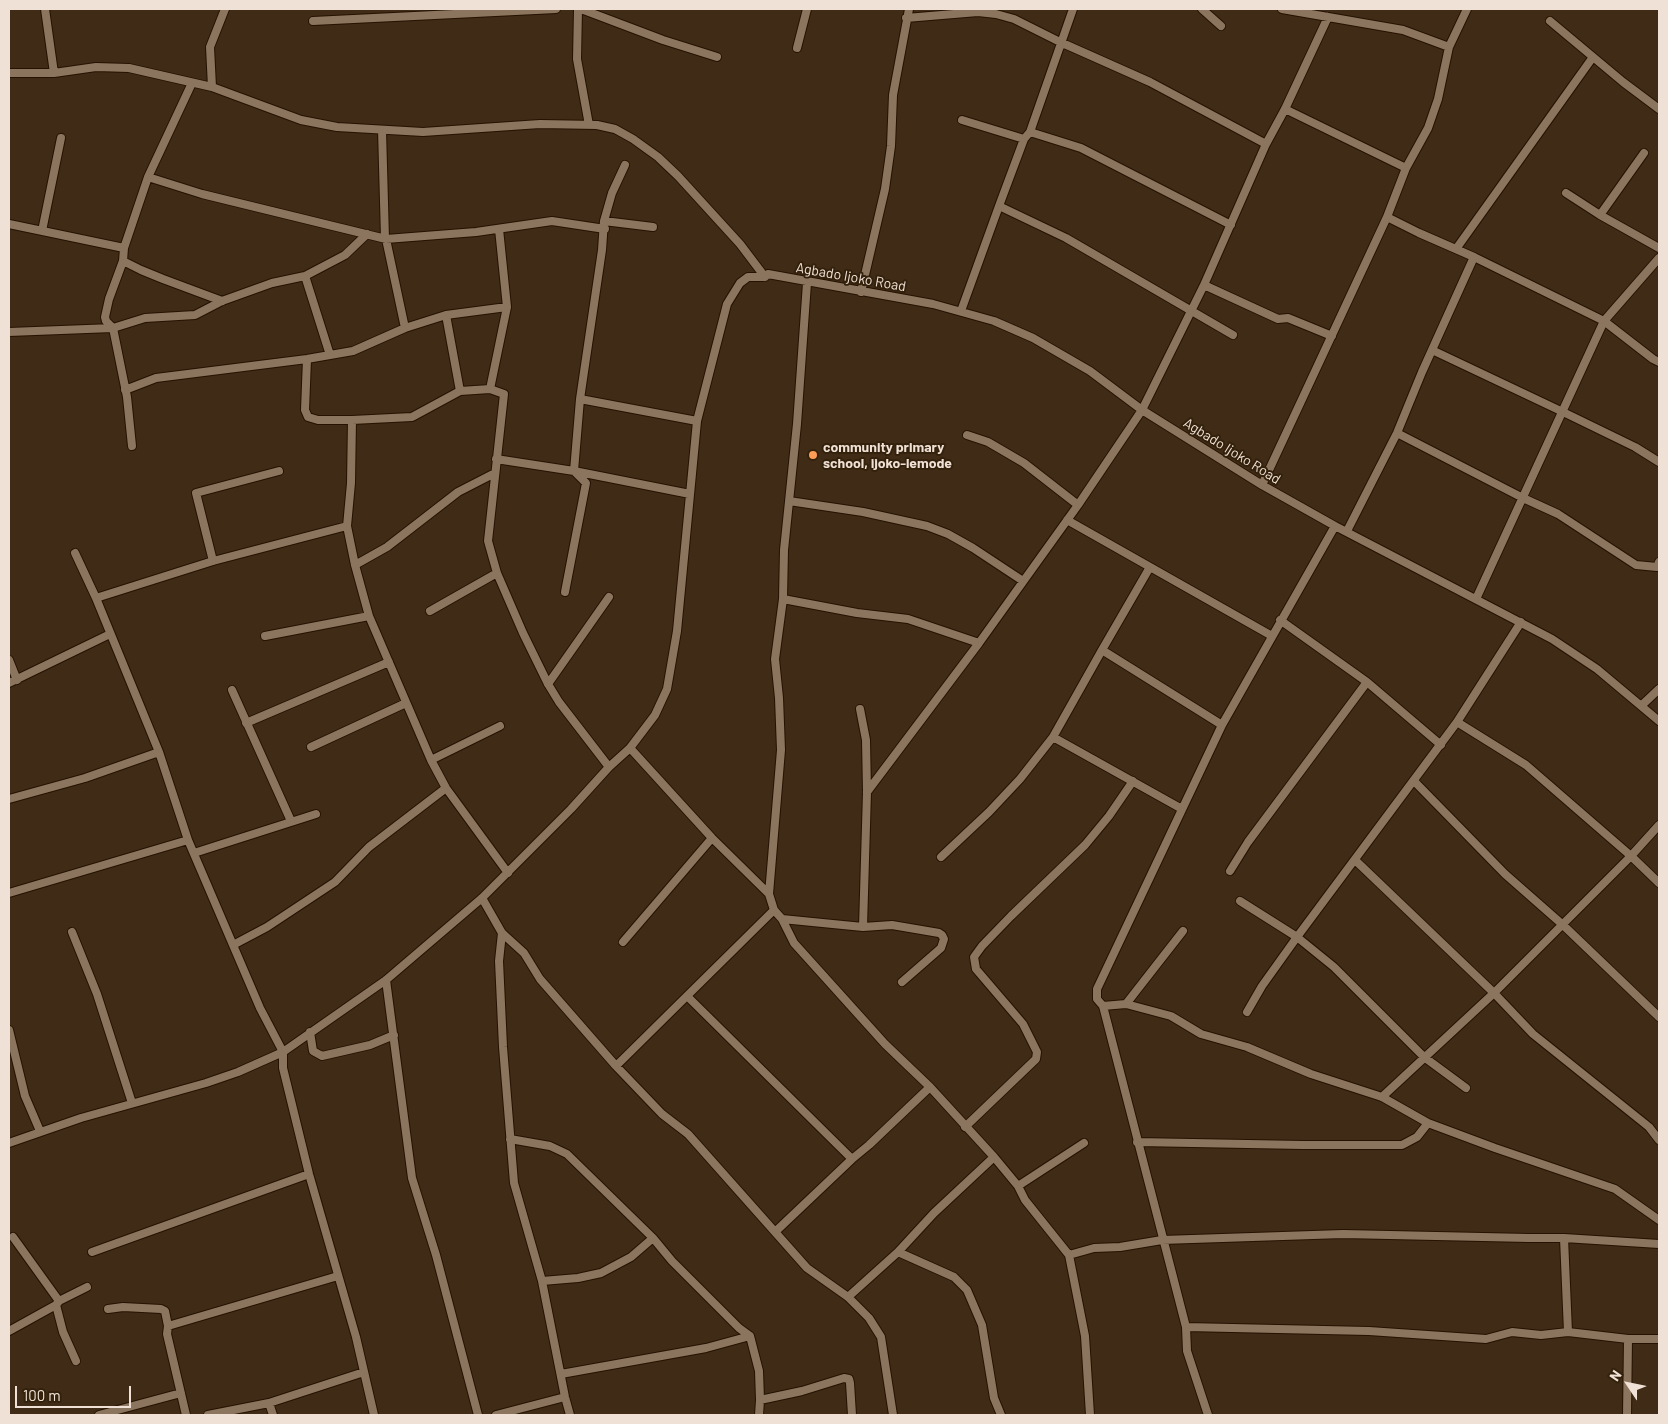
<!DOCTYPE html>
<html>
<head>
<meta charset="utf-8">
<style>
	body { margin:0 }
	#map { position:relative; width:1668px; height:1424px; overflow:hidden; background:#3f2b16; font-family:Barlow,sans-serif }
	canvas { display:block }
	.frame { position:absolute; inset:0; border:10px solid #efe1d5; pointer-events:none }
	.north { position:absolute; left:1603px; top:1359px; width:50px; height:50px; -webkit-text-stroke:4px #34210c; paint-order:stroke; rotate:304deg; font-size:14px; font-weight:700; line-height:20px; text-align:center; color:#efe1d5 }
	.north::after { content:''; display:block; margin:auto; width:18px; height:22px; background:#efe1d5; clip-path:polygon(50% 0,100% 100%,50% 72%,0 100%) }
	.scale { position:absolute; left:15px; top:1386px; width:116px; height:22px; box-sizing:border-box; border:2px solid #efe1d5; border-top:0; padding-left:6px; font-size:15px; line-height:18px; white-space:nowrap; color:#efe1d5; -webkit-text-stroke:4px #34210c; paint-order:stroke }
</style>
</head>
<body>
<div id="map">
<canvas width="1668" height="1424"></canvas>
<div class="frame"></div>
<div class="north">N</div>
<div class="scale">100 m</div>
</div>
<script>
const c = document.querySelector('canvas').getContext('2d');
c.lineJoin = 'round';
function poly(rows) {
  const path = new Path2D();
  for (const r of rows) {
    path.moveTo(r[0], r[1]);
    for (let i = 2; i < r.length; i += 2) path.lineTo(r[i], r[i + 1]);
  }
  return path;
}
function strokePath(path, color, width, dash) {
  c.strokeStyle = color;
  c.lineWidth = width;
  c.lineCap = dash ? 'butt' : 'round';
  c.setLineDash(dash || []);
  c.stroke(path);
}
function write(font, color, halo, rows, align = 'center') {
  c.font = font + ' Barlow,sans-serif';
  c.lineWidth = 4;
  c.setLineDash([]);
  c.textBaseline = 'middle';
  c.strokeStyle = halo;
  c.fillStyle = color;
  for (const [text, x, y, turn = 0] of rows) {
    c.save();
    c.translate(x, y);
    c.rotate((+turn || 0) * Math.PI / 180);
    c.textAlign = isNaN(turn) ? turn : align;
    if (halo) c.strokeText(text, 0, 0);
    c.fillText(text, 0, 0);
    c.restore();
  }
}
const minor = poly([
	[45,9,54,73],
	[578,9,577,59,589,125],
	[581,9,663,40,717,57],
	[1202,9,1221,26],
	[1282,9,1403,30,1449,47],
	[906,18,978,12,996,14,1014,19,1060,42,1150,82,1266,144],
	[313,21,556,9],
	[1550,21,1623,82,1659,109],
	[797,48,807,9],
	[9,73,54,73,96,67,129,68,212,87,301,120,337,127,423,132,540,124,597,125,615,129,633,139,658,157,678,176,740,244,765,277],
	[212,87,210,47,225,9],
	[1285,109,1406,168],
	[962,120,1024,139],
	[382,130,385,238],
	[1030,132,1081,148,1231,225],
	[148,177,202,194,386,239,476,232,552,221,605,229],
	[1566,193,1600,215,1659,248],
	[999,206,1066,238,1233,335],
	[1600,215,1644,153],
	[1387,217,1419,233,1474,257,1604,321,1653,359,1659,362],
	[604,221,653,227],
	[9,224,124,248],
	[42,231,61,138],
	[386,239,405,328],
	[1456,249,1593,57],
	[123,261,141,270,163,279,222,301],
	[305,276,330,355],
	[1204,285,1278,319,1288,318,1332,336],
	[861,292,885,189,891,146,893,95,909,9],
	[961,311,999,206,1024,139,1030,132,1073,9],
	[446,315,507,307],
	[9,332,113,328,145,318,195,315,222,301,272,283,305,276,345,255,367,234],
	[1432,350,1563,412,1635,447,1659,462],
	[307,359,305,410,308,417,318,420,352,420,412,417,460,391,490,389,504,394,488,541,497,573,523,633,548,684,559,702,609,767],
	[490,389,507,307,499,229],
	[125,390,156,378,307,359,353,351,405,328,446,315,460,391],
	[580,399,697,421],
	[352,420,351,483,347,526,355,565,369,616,431,760,446,788,508,873],
	[1397,433,1523,498,1558,514,1636,565,1657,567,1659,562],
	[967,435,988,442,1024,463,1078,505],
	[132,446,127,397,113,328,106,321,105,317,109,299,123,261,124,248,148,177,192,83],
	[496,459,574,471,690,494],
	[1262,485,1387,217,1406,168,1428,128,1438,99,1449,47,1467,9],
	[789,501,863,512,927,526,948,534,973,548,1023,581],
	[1067,520,1272,636],
	[1335,526,1222,725,1097,989,1097,999,1103,1006,1126,1004,1171,1016,1201,1034,1247,1047,1311,1074,1382,1097,1428,1123,1495,1148,1615,1189,1659,1220],
	[1347,531,1397,433,1422,372,1474,257],
	[75,553,96,598,159,752,188,840,260,1008,283,1052,283,1068,309,1174,356,1337,374,1415],
	[213,561,196,493,279,471],
	[355,565,387,547,458,492,495,473],
	[565,592,586,483,574,471,580,399,602,250,604,221,612,193,625,165],
	[96,598,213,561,347,526],
	[783,599,857,613,908,619,979,643],
	[1476,599,1604,321,1659,258],
	[430,611,497,573],
	[1280,620,1367,682,1441,745],
	[265,636,369,616],
	[1102,650,1222,725],
	[9,660,17,680],
	[9,683,110,634],
	[548,684,609,597],
	[232,690,291,821],
	[1642,705,1659,689],
	[860,709,866,740,867,792,863,927],
	[1457,722,1526,765,1631,856,1659,883],
	[246,723,389,662],
	[1053,737,1182,809],
	[311,747,406,703],
	[630,748,712,838,769,894,774,910,782,919,794,943,885,1044,930,1087,994,1157,1018,1186,1025,1200,1069,1255,1085,1336,1090,1415],
	[431,760,500,726],
	[1414,781,1505,874,1563,925,1659,1017],
	[867,792,979,643,1078,505,1142,410,1204,285,1266,144,1285,109,1328,17],
	[9,799,85,778,159,752],
	[194,853,316,814],
	[941,857,989,812,1020,779,1053,737,1102,650,1150,567],
	[1355,860,1494,993,1533,1034,1649,1127,1659,1140],
	[1230,871,1248,842,1367,682],
	[9,893,188,840],
	[769,894,781,750,779,698,775,659,783,599,784,550,797,424,807,283],
	[482,898,502,933,524,953,540,979,616,1066,662,1114,688,1134,807,1268,848,1297,869,1318,881,1337,893,1415],
	[1240,901,1297,937,1334,967,1424,1057,1466,1088],
	[782,919,863,927,892,925,939,933,942,935,944,939,941,948,902,982],
	[72,932,97,994,132,1103],
	[502,933,499,961,503,1047,514,1183,542,1281,565,1397,570,1415],
	[623,942,712,838],
	[233,945,267,927,335,882,369,847,446,788],
	[386,980,412,1178,436,1255,478,1415],
	[687,996,852,1159],
	[1126,1004,1183,931],
	[1103,1006,1186,1327,1187,1351,1208,1415],
	[1247,1012,1262,986,1297,937,1457,722,1521,622],
	[9,1030,25,1096,40,1131],
	[310,1032,313,1051,322,1056,370,1045,394,1035],
	[616,1066,774,910],
	[1382,1097,1494,993,1631,856,1659,825],
	[965,1127,1036,1059,1037,1052,1023,1024,976,969,974,957,982,946,1011,916,1085,845,1109,816,1133,781],
	[510,1139,550,1146,567,1154,653,1238,672,1261,739,1328,750,1336,759,1371,760,1400,759,1415],
	[1137,1142,1303,1145,1402,1145,1417,1137,1428,1123],
	[9,1143,81,1118,206,1083,238,1072,283,1052,386,980,482,898,571,809,609,767,630,748,655,715,667,689,677,631,697,421,727,304,740,283,748,277,765,277,768,274,933,304,994,321,1033,338,1090,371,1142,410,1262,485,1335,526,1552,639,1597,669,1659,721],
	[1018,1186,1084,1143],
	[775,1232,852,1159,869,1145,930,1087],
	[13,1237,59,1301],
	[1564,1238,1568,1332],
	[92,1252,309,1174],
	[898,1252,954,1277,967,1290,982,1325,994,1398,1001,1415],
	[1069,1255,1094,1248,1120,1247,1162,1240,1343,1234,1529,1238,1564,1238,1659,1244],
	[542,1281,578,1278,601,1273,631,1257,653,1238],
	[848,1297,898,1252,934,1213,994,1157],
	[56,1305,63,1332,76,1361],
	[108,1309,123,1307,161,1309,165,1311,168,1326,167,1334,186,1415],
	[168,1326,338,1276],
	[1186,1327,1369,1331,1486,1339,1512,1332,1541,1335,1568,1332,1628,1339,1659,1339],
	[9,1331,56,1305,59,1301,87,1287],
	[561,1374,706,1348,750,1336],
	[760,1400,802,1391,844,1378,849,1379,850,1383,852,1415],
	[269,1403,273,1415],
	[99,1415,181,1393],
	[208,1415,269,1403,364,1372],
	[496,1415,565,1397],
	[1627,1415,1628,1339]
]);
const markers = [
	[813,455,5,"#fd9c55"]
];
const streetNames = [
	["Agbado Ijoko Road",851,277,10],
	["Agbado Ijoko Road",1232,451,32]
];
const poiNames = [
	["community primary",823,447],
	["school, ijoko-lemode",823,463]
];
strokePath(minor, '#251201', 10);
strokePath(minor, '#8c755e', 8);
for (const [x, y, r, color] of markers) {
  const dot = new Path2D();
  dot.arc(x, y, r, 0, 2 * Math.PI);
  c.fillStyle = color;
  c.fill(dot);
  strokePath(dot, '#34210c', 2);
}
write('14px', '#efe1d5', '#34210c', streetNames);
write('bold 14px', '#efe1d5', '#34210c', poiNames, 'left');
</script>
</body>
</html>
